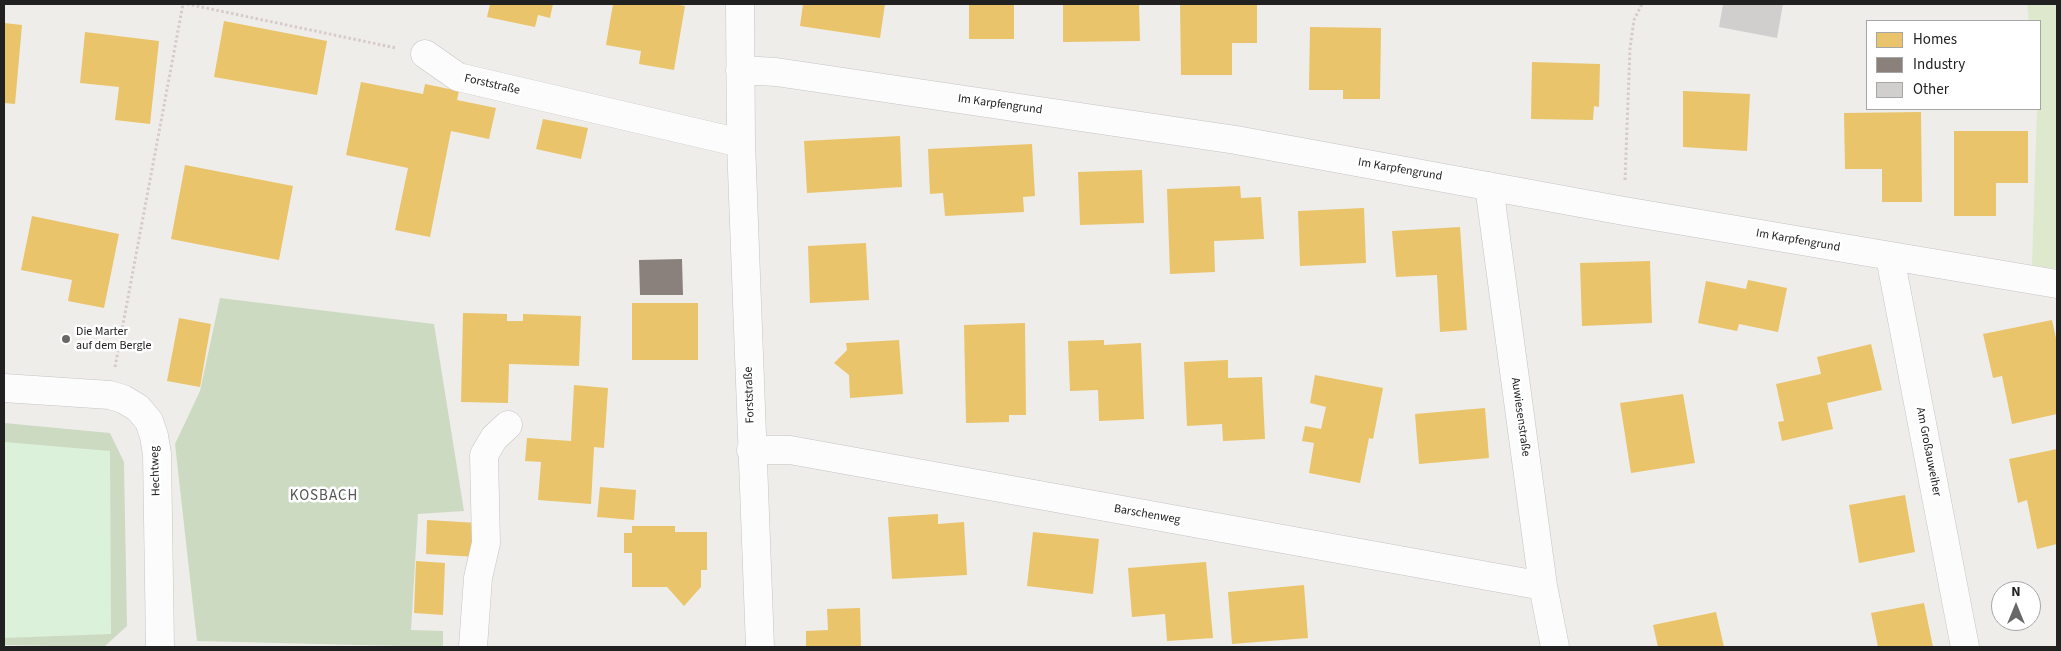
<!DOCTYPE html>
<html>
<head>
<meta charset="utf-8">
<style>
	body { margin:0 }
	#map { position:relative; width:2061px; height:651px; overflow:hidden; background:#efedea; font-family:"Source Sans 3",sans-serif }
	canvas { display:block }
	.frame { position:absolute; inset:0; border:5px solid #212121; pointer-events:none }
	.legend { position:absolute; left:1866px; top:20px; width:175px; height:90px; box-sizing:border-box; background:#fff; border:1px solid #a6a6a6; margin:0; padding:6px 9px; list-style:none; font-size:15px; color:#212121 }
	.legend li { display:flex; align-items:center; gap:10px; height:25px }
	.legend b { width:25px; border:1px solid #a6a6a6 }
	.north { position:absolute; left:1991px; top:581px; width:50px; height:50px; box-sizing:border-box; background:#fff; border:1px solid #a6a6a6; border-radius:50%; rotate:0deg; font-size:14px; font-weight:700; line-height:20px; text-align:center; color:#212121 }
	.north::after { content:''; display:block; margin:auto; width:18px; height:22px; background:#696867; clip-path:polygon(50% 0,100% 100%,50% 72%,0 100%) }
</style>
</head>
<body>
<div id="map">
<canvas width="2061" height="651"></canvas>
<div class="frame"></div>
<ul class="legend">
<li><b style="height:14px;background:#e9c46a"></b>Homes</li>
<li><b style="height:14px;background:#8a817c"></b>Industry</li>
<li><b style="height:14px;background:#d1cfcd"></b>Other</li>
</ul>
<div class="north">N</div>
</div>
<script>
const c = document.querySelector('canvas').getContext('2d');
c.lineJoin = 'round';
function fillPath(path, color) {
  c.fillStyle = color;
  c.fill(path, 'evenodd');
}
function poly(rows) {
  const path = new Path2D();
  for (const r of rows) {
    path.moveTo(r[0], r[1]);
    for (let i = 2; i < r.length; i += 2) path.lineTo(r[i], r[i + 1]);
  }
  return path;
}
function strokePath(path, color, width, dash) {
  c.strokeStyle = color;
  c.lineWidth = width;
  c.lineCap = dash ? 'butt' : 'round';
  c.setLineDash(dash || []);
  c.stroke(path);
}
function write(font, color, halo, rows, align = 'center') {
  c.font = font + ' "Source Sans 3",sans-serif';
  c.lineWidth = 5;
  c.setLineDash([]);
  c.textBaseline = 'middle';
  c.strokeStyle = halo;
  c.fillStyle = color;
  for (const [text, x, y, turn = 0] of rows) {
    c.save();
    c.translate(x, y);
    c.rotate((+turn || 0) * Math.PI / 180);
    c.textAlign = isNaN(turn) ? turn : align;
    if (halo) c.strokeText(text, 0, 0);
    c.fillText(text, 0, 0);
    c.restore();
  }
}
const grass = poly([
	[2027,4,2057,4,2057,269,2032,265,2037,109,2040,109,2040,21,2029,21]
]);
const forest = poly([
	[220,298,434,324,464,511,418,514,411,630,443,631,443,647,197,641,175,444,200,391],
	[4,423,110,433,124,462,127,626,104,647,4,645]
]);
const park = poly([
	[4,442,110,451,111,634,4,638]
]);
const homes = poly([
	[490,4,553,4,550,18,538,15,535,27,487,17],
	[613,4,674,4,685,6,674,70,639,64,641,51,606,45],
	[803,4,885,4,880,38,800,26],
	[969,4,1014,4,1014,39,969,39],
	[1063,4,1139,4,1140,41,1063,42],
	[1180,4,1257,4,1257,43,1232,43,1232,75,1181,75],
	[224,21,327,41,317,95,214,77],
	[4,23,22,25,15,104,4,103],
	[1310,27,1381,28,1380,99,1343,99,1343,90,1309,90],
	[85,32,159,41,150,124,115,120,119,87,80,83],
	[1532,62,1600,64,1599,107,1594,106,1593,120,1531,119],
	[361,82,423,94,425,84,459,91,457,100,496,108,489,139,451,131,430,237,395,230,408,168,346,155],
	[1683,91,1750,94,1747,151,1683,147],
	[1921,112,1922,202,1882,202,1882,169,1845,169,1844,113],
	[543,119,588,128,581,159,536,149],
	[1954,131,2028,131,2028,183,1996,183,1996,216,1954,216],
	[900,136,902,187,807,193,804,141],
	[1032,144,1035,196,1023,197,1024,212,945,216,943,193,930,194,928,149],
	[185,165,293,186,279,260,171,239],
	[1142,170,1144,223,1080,225,1078,172],
	[1240,186,1241,198,1261,197,1264,239,1214,241,1215,272,1170,274,1167,189],
	[1364,208,1366,263,1300,266,1298,211],
	[32,216,119,234,104,308,68,301,72,280,21,270],
	[1460,227,1467,330,1440,332,1437,275,1396,277,1392,231],
	[866,243,869,300,810,303,808,246],
	[1650,261,1652,323,1582,326,1580,263],
	[1748,280,1787,288,1778,332,1739,324,1737,331,1698,323,1706,281,1746,289],
	[632,303,698,303,698,360,632,360],
	[463,313,507,314,507,321,523,321,523,314,581,316,579,366,509,364,508,403,461,402],
	[179,318,211,324,200,387,167,381],
	[2052,320,2057,343,2057,414,2012,424,2002,376,1993,378,1983,334],
	[1025,323,1026,415,1009,415,1009,422,966,423,964,325],
	[899,340,903,394,850,398,849,375,834,363,847,350,846,343],
	[1104,340,1104,345,1141,343,1144,419,1099,421,1098,390,1070,391,1068,341],
	[1871,344,1882,390,1827,403,1833,429,1782,441,1778,422,1784,421,1776,384,1821,374,1817,357],
	[1228,360,1228,378,1262,377,1265,439,1223,441,1222,424,1187,426,1184,362],
	[1315,375,1383,388,1373,439,1369,438,1360,483,1309,473,1314,443,1302,441,1305,426,1321,429,1326,407,1310,403],
	[574,385,608,388,604,448,594,447,591,504,538,500,541,462,525,461,527,438,571,441],
	[1683,394,1695,463,1631,473,1620,403],
	[1485,408,1489,458,1419,464,1415,414],
	[2057,449,2057,544,2037,549,2027,500,2018,503,2009,459],
	[600,487,636,490,634,520,597,517],
	[1905,495,1915,552,1859,563,1849,505],
	[938,514,938,524,964,522,967,575,892,579,888,517],
	[427,520,478,523,477,557,426,554],
	[632,526,675,526,675,532,707,532,707,570,701,570,701,587,684,606,667,587,632,587,632,553,624,553,624,533,632,533],
	[1033,532,1099,539,1093,594,1027,586],
	[416,561,445,563,443,615,414,613],
	[1206,562,1213,638,1167,641,1165,614,1132,617,1128,568],
	[1304,585,1308,638,1232,644,1228,592],
	[1924,603,1933,647,1878,647,1871,613],
	[860,608,861,647,806,647,806,631,828,630,827,609],
	[1716,612,1724,647,1658,647,1653,625]
]);
const industry = poly([
	[682,259,683,295,640,295,639,260]
]);
const building = poly([
	[1723,4,1783,4,1777,38,1719,27]
]);
const path = poly([
	[187,4,396,48],
	[1625,180,1630,48,1634,20,1642,4],
	[115,367,183,4]
]);
const minor = poly([
	[740,4,741,143,760,647],
	[425,54,458,77,741,143],
	[740,70,776,72,1236,140,1624,211,2057,284],
	[1489,186,1543,586,1555,647],
	[1890,257,1965,647],
	[4,388,110,395,123,399,138,408,149,421,154,436,157,454,160,647],
	[751,450,790,450,1543,586],
	[473,647,478,578,486,543,484,455,494,438,508,425]
]);
const markers = [
	[66,339,5,"#696867"]
];
const streetNames = [
	["Forststraße",492,85,13],
	["Im Karpfengrund",1000,105,8],
	["Im Karpfengrund",1400,170,10],
	["Im Karpfengrund",1798,241,10],
	["Forststraße",750,395,-92],
	["Auwiesenstraße",1520,417,82],
	["Am Großauweiher",1928,452,79],
	["Hechtweg",156,471,-92],
	["Barschenweg",1147,515,10]
];
const poiNames = [
	["Die Marter",76,332],
	["auf dem Bergle",76,346]
];
const quarterNames = [
	["KOSBACH",324,497]
];
fillPath(grass, '#dde8cd');
fillPath(forest, '#cddac2');
fillPath(park, '#dcf1da');
fillPath(homes, '#e9c46a');
fillPath(industry, '#8a817c');
fillPath(building, '#d1cfcd');
strokePath(minor, '#c5c4c2', 29);
strokePath(path, '#d6cbca', 3, [2.5, 2.5]);
strokePath(minor, '#fdfcfc', 28);
for (const [x, y, r, color] of markers) {
  const dot = new Path2D();
  dot.arc(x, y, r, 0, 2 * Math.PI);
  c.fillStyle = color;
  c.fill(dot);
  strokePath(dot, '#fff', 2);
}
write('12px', '#212121', '#fff', streetNames);
write('12px', '#212121', '#fff', poiNames, 'left');
c.letterSpacing = '1px';
write('15px', '#545454', '#fff', quarterNames);
c.letterSpacing = '0px';
</script>
</body>
</html>
